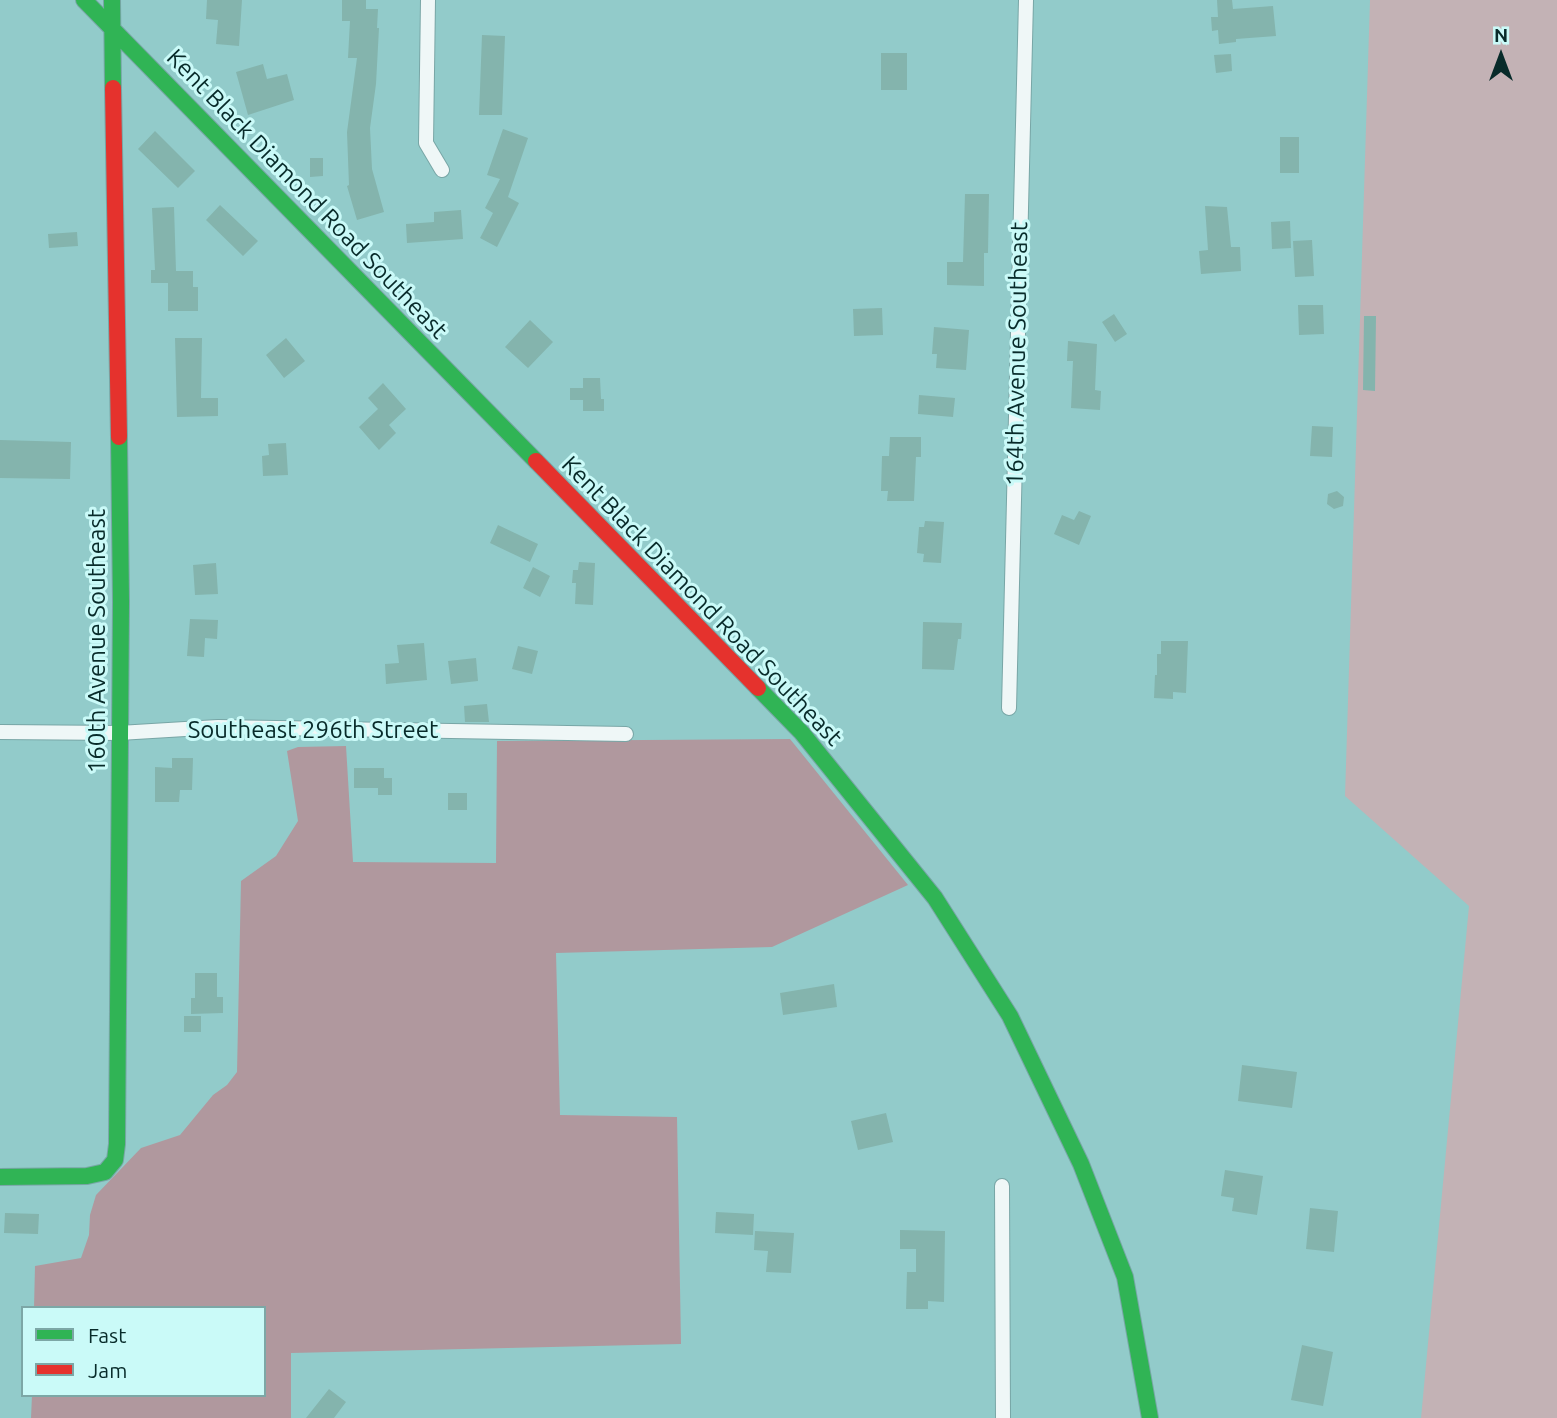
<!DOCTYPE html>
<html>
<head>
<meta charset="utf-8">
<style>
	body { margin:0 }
	#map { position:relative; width:1557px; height:1418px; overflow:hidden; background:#92cbca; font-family:Ubuntu,sans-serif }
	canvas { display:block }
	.legend { position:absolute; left:21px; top:1306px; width:245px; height:91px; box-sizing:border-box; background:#cafaf8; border:2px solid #7ca7a6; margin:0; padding:9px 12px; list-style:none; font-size:21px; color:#082b2a }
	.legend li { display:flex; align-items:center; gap:14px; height:35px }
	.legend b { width:35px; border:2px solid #7ca7a6 }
	.north { position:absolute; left:1466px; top:21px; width:70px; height:70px; -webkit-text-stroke:5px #cafaf8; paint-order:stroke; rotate:0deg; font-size:19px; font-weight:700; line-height:28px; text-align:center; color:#082b2a }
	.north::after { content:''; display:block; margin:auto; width:24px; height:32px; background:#082b2a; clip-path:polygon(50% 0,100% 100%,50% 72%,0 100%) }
</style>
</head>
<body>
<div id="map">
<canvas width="1557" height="1418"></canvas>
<ul class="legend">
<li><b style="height:9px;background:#30b455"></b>Fast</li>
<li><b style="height:9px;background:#e5322d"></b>Jam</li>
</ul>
<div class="north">N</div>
</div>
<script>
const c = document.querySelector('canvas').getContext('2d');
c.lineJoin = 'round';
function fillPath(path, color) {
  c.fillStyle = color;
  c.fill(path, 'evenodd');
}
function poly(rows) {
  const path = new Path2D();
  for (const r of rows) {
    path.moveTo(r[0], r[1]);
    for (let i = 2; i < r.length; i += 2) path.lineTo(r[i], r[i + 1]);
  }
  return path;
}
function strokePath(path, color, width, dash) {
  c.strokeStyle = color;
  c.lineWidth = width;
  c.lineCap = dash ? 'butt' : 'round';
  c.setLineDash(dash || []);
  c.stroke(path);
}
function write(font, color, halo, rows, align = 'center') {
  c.font = font + ' Ubuntu,sans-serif';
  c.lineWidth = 6;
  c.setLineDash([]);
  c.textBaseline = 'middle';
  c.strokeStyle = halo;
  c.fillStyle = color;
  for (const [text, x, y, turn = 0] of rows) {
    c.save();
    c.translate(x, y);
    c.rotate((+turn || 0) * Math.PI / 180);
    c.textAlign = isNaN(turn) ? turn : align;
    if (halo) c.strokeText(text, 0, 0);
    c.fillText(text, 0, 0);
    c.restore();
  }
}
const green = poly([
	[1370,0,1557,0,1557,1418,1421,1418,1469,906,1345,796]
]);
const forest = poly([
	[790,739,908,885,772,947,556,953,560,1115,677,1117,681,1344,291,1353,291,1418,31,1418,32,1395,264,1395,264,1308,34,1308,35,1266,81,1258,89,1235,90,1215,96,1195,141,1148,180,1135,213,1095,227,1085,237,1072,241,881,276,856,298,821,287,751,298,747,346,746,353,862,496,863,497,741]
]);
const building = poly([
	[207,0,242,0,239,46,216,44,218,20,206,19],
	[342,0,366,0,366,9,378,9,377,28,379,28,376,84,370,128,372,169,384,212,357,220,347,186,349,185,347,132,357,58,348,58,350,21,342,21],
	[1217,0,1232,0,1233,9,1273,6,1276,36,1236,39,1236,42,1219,44,1218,30,1212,31,1211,17,1218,17],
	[482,35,505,36,502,115,479,115],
	[881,53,907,53,907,90,881,90],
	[1231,54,1232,71,1216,73,1214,55],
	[263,64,267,79,287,74,294,100,248,115,236,72],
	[503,129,528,138,508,197,519,203,497,247,480,238,493,213,485,208,500,179,487,175],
	[155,131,195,171,178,188,138,149],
	[1280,137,1299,137,1299,173,1280,173],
	[310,158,323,158,323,176,310,177],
	[965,194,989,194,988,253,984,253,984,286,947,285,947,262,963,262],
	[220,205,258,241,243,256,206,220],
	[1205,206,1227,207,1231,247,1240,247,1241,271,1201,274,1199,251,1208,250],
	[174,207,176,271,193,271,193,287,198,287,198,311,168,311,168,283,151,283,151,270,155,270,152,208],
	[461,210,463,239,407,243,406,224,434,222,434,212],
	[1290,221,1291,248,1272,249,1271,222],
	[77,232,78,246,49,248,48,234],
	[1312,240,1314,276,1295,277,1293,241],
	[1298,305,1323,305,1324,334,1299,335],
	[882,308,883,335,854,336,853,309],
	[1114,314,1127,334,1115,342,1102,322],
	[1364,316,1376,316,1375,391,1363,390],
	[530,320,553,342,528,368,505,347],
	[934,327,969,330,966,370,936,368,937,354,932,354],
	[175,338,202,338,201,398,218,398,218,416,177,417],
	[286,338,305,361,284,378,266,355],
	[1068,341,1097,344,1095,390,1101,391,1100,410,1071,408,1073,361,1067,361],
	[583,378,600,378,601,399,604,399,604,411,583,411,583,400,570,400,570,388,583,388],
	[383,383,406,409,389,425,396,433,379,450,359,427,378,409,368,398],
	[919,395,955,398,953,417,918,414],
	[1312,426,1333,427,1332,457,1310,456],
	[890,437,921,437,921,457,916,457,914,501,887,501,888,491,881,491,882,456,889,456],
	[0,440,71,442,70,479,0,478],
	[286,443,288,475,263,476,262,456,269,455,268,444],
	[1337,491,1344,497,1343,506,1334,509,1327,504,1328,494],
	[1079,511,1091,516,1079,545,1054,534,1062,515,1074,520],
	[925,521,944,522,941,563,923,562,924,554,917,553,919,527,924,527],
	[498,525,538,544,530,562,490,543],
	[579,562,595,563,593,605,575,604,576,583,572,583,573,570,578,570],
	[216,563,218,594,195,595,193,565],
	[533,567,550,576,540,597,523,588],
	[190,619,218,620,217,639,205,638,204,657,187,656],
	[923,622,962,623,961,639,958,639,954,670,922,669],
	[1161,641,1188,641,1186,693,1173,692,1173,699,1154,698,1155,675,1157,675,1157,654,1161,654],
	[424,643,427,680,386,684,385,664,399,663,397,645],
	[518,646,538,651,532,674,512,669],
	[476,658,478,681,451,684,448,661],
	[487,704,489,722,465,722,464,706],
	[172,758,193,758,192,790,180,790,179,802,155,802,155,767,172,768],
	[354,768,384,768,384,778,392,778,392,795,378,795,378,788,354,788],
	[448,793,467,793,467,810,448,810],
	[195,973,217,973,217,997,223,997,223,1013,191,1014,191,998,195,998],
	[834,984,837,1007,783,1015,780,993],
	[184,1016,201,1016,201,1032,184,1032],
	[1242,1065,1297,1072,1292,1108,1238,1101],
	[886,1113,893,1142,858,1150,851,1121],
	[1225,1170,1263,1176,1257,1215,1232,1211,1234,1198,1221,1196],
	[1310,1208,1338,1211,1334,1252,1306,1249],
	[716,1212,754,1214,753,1235,715,1233],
	[5,1213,39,1214,38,1234,4,1233],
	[900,1230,945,1231,944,1302,928,1301,928,1309,906,1309,907,1272,916,1272,916,1249,900,1249],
	[755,1231,794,1233,791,1273,766,1272,768,1251,754,1250],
	[1302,1345,1333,1352,1323,1406,1291,1400],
	[329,1389,346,1402,334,1418,306,1418]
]);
const street = poly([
	[428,0,426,143,442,170],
	[1009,708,1026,0],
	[0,732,119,733,218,727,626,734],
	[1002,1186,1003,1418]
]);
const fast = poly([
	[84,0,536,461],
	[112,0,113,88],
	[758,688,802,733,935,898,1010,1016,1081,1164,1125,1277,1150,1418],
	[0,1177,87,1176,105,1172,115,1160,117,1144,121,602,119,437]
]);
const jam = poly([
	[113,88,119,437],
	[536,461,758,688]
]);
const streetNames = [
	["Kent Black Diamond Road Southeast",307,194,46],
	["164th Avenue Southeast",1017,354,-89],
	["Kent Black Diamond Road Southeast",702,601,46],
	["160th Avenue Southeast",97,641,-90],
	["Southeast 296th Street",313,730]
];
fillPath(green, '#c3b2b5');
fillPath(forest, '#b0989e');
fillPath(building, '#84b4ad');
strokePath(street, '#78a6a6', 16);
strokePath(fast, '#78a6a6', 18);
strokePath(jam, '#78a6a6', 18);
strokePath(street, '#eff7f7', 14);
strokePath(fast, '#30b455', 16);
strokePath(jam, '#e5322d', 16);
write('24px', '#082b2a', '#cafaf8', streetNames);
</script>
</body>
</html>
